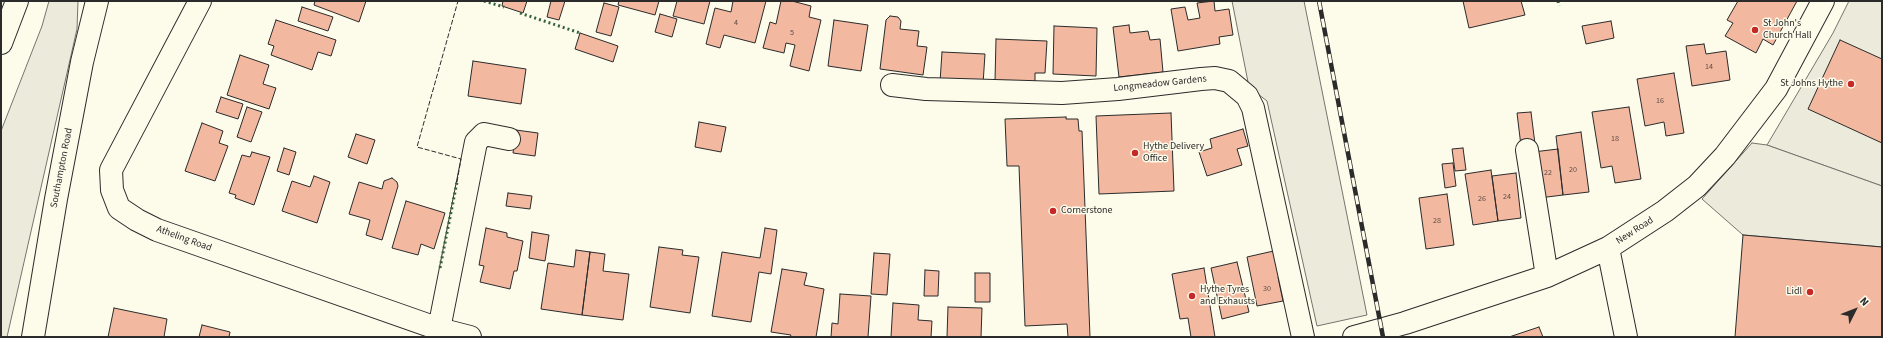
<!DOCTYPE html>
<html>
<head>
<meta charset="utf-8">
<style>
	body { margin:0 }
	#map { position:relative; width:1883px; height:338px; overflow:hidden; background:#fdfbea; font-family:"Source Sans 3",sans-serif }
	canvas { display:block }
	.frame { position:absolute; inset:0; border:2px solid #2b2b2b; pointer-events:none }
	.north { position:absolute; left:1835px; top:290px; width:40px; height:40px; -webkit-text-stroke:3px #fdfbea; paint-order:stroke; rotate:48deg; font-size:11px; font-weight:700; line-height:16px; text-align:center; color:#2b2b2b }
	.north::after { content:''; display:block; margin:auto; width:14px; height:18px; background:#2b2b2b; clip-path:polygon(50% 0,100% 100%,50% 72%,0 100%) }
</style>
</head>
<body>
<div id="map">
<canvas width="1883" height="338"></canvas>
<div class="frame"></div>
<div class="north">N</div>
</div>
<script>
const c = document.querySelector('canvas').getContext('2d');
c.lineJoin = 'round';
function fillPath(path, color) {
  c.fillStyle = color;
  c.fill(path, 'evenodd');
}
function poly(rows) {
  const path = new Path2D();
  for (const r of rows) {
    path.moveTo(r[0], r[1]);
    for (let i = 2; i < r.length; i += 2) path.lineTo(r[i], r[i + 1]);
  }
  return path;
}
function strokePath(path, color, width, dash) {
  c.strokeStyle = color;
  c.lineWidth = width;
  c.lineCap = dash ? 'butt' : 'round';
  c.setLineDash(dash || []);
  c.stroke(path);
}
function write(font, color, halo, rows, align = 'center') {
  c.font = font + ' "Source Sans 3",sans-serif';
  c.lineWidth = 3;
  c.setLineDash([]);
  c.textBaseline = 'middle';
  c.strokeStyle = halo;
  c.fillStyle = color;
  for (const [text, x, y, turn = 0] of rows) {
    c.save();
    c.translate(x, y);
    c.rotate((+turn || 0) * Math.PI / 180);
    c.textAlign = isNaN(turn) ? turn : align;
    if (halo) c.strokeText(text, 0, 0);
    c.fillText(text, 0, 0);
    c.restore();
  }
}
const green = poly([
	[49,1,78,1,77,29,7,337,1,337,1,131,42,26,49,1],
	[1232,1,1304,1,1367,315,1317,326,1267,101,1249,87,1232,1],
	[1849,1,1882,1,1882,186,1767,145,1833,33,1849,1]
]);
const parking = poly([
	[1752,143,1767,145,1882,186,1882,247,1743,235,1702,199,1752,143]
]);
const building = poly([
	[315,1,366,1,359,22,314,5,315,1],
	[503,1,527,1,523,13,502,6,503,1],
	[551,1,565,1,559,20,547,17,551,1],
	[619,1,659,1,655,15,618,5,619,1],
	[677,1,710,1,704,24,673,16,677,1],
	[733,1,766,1,755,43,724,35,720,48,706,44,715,8,731,12,733,1],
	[781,1,792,1,811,6,809,17,821,20,809,71,790,66,795,45,786,43,784,53,763,48,770,22,776,24,781,1],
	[1214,1,1215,11,1229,9,1233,35,1219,37,1220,44,1178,51,1171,9,1185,7,1188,20,1200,18,1197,3,1214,1],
	[1463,1,1521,1,1525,15,1469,28,1463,1],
	[1738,1,1797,1,1773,45,1763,39,1756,53,1725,36,1733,23,1727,20,1738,1],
	[604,3,619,7,611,36,596,32,604,3],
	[302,7,333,17,328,31,298,21,302,7],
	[660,14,677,19,672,37,655,32,660,14],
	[890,16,898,17,901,21,900,29,919,31,917,46,927,47,923,75,880,69,886,20,890,16],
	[276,20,336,40,331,56,318,52,312,70,271,55,274,46,268,44,276,20],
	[834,20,868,25,861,71,828,66,834,20],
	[1611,21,1614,38,1586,44,1582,26,1611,21],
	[1129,25,1130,33,1148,31,1150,40,1160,39,1163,72,1119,77,1113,27,1129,25],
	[1054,26,1097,28,1096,76,1053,74,1054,26],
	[580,33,618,46,613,62,575,49,580,33],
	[996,39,1047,41,1045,73,1035,73,1035,82,995,81,996,39],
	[1840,40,1882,59,1882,143,1808,109,1840,40],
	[1704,44,1706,54,1726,51,1730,80,1692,86,1686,46,1704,44],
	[942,52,985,54,983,84,940,82,942,52],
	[240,55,269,65,263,84,276,88,269,109,227,95,240,55],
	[473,61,526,69,521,104,468,96,473,61],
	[1674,73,1684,133,1666,136,1664,122,1645,126,1637,79,1674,73],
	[221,97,243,104,238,119,216,112,221,97],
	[247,107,262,112,251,142,237,137,247,107],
	[1629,107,1641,179,1615,183,1612,166,1601,168,1592,112,1629,107],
	[1531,112,1535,144,1521,146,1517,113,1531,112],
	[1171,113,1174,191,1099,194,1096,116,1171,113],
	[1066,117,1066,119,1078,119,1079,131,1082,131,1090,337,1068,337,1067,324,1025,326,1019,166,1007,166,1005,119,1066,117],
	[699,122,726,127,721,152,695,147,699,122],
	[202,123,223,131,219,143,228,146,215,181,185,171,202,123],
	[1243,129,1248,146,1237,149,1242,165,1207,176,1199,152,1212,148,1210,139,1243,129],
	[516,130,538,133,535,156,513,153,516,130],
	[1581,132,1589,192,1563,195,1556,136,1581,132],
	[356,134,375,140,367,164,348,157,356,134],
	[284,148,296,152,289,175,277,171,284,148],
	[1463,148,1466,170,1455,171,1452,149,1463,148],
	[1558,149,1563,195,1539,198,1533,152,1558,149],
	[252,152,270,157,254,205,235,198,236,195,229,193,242,155,250,157,252,152],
	[1453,163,1456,186,1445,188,1442,164,1453,163],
	[1491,170,1498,221,1473,225,1465,174,1491,170],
	[1516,173,1521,218,1498,221,1492,176,1516,173],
	[314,176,330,182,317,223,282,211,292,181,310,187,314,176],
	[392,178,397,182,398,186,382,240,366,235,370,220,349,214,359,182,382,189,384,181,392,178],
	[508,193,532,196,530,209,506,206,508,193],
	[1447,194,1454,245,1426,249,1419,198,1447,194],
	[406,201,445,213,434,249,421,244,418,255,392,248,406,201],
	[486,228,507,233,507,237,523,241,517,271,514,271,510,289,480,282,484,266,479,265,486,228],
	[765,228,777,230,771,274,759,272,751,322,712,316,722,252,760,258,765,228],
	[532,232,549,235,545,261,529,258,532,232],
	[1743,235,1882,247,1882,337,1735,337,1743,235],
	[659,247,683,250,682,255,699,257,690,313,650,307,659,247],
	[576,250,590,252,582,315,541,309,548,263,574,267,576,250],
	[1278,250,1283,276,1278,277,1283,301,1257,306,1247,257,1278,250],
	[590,252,605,254,603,271,629,274,623,320,582,315,590,252],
	[874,253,890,254,887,295,871,294,874,253],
	[1237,262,1249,312,1222,319,1211,268,1237,262],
	[1204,268,1215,337,1191,337,1188,318,1180,319,1172,274,1204,268],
	[782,269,807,273,804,285,824,289,816,337,790,337,791,335,771,332,782,269],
	[925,270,939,271,938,296,924,296,925,270],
	[975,273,990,273,990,302,975,302,975,273],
	[840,294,871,296,868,337,831,337,832,323,838,324,840,294],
	[893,303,919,305,918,320,932,321,931,337,891,337,893,303],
	[948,307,982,308,981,337,947,337,948,307],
	[114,308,167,319,164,337,108,337,114,308],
	[202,325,230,332,229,337,199,337,202,325],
	[1539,327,1543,337,1509,337,1539,327]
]);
const minor = poly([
	[200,1,111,170,112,190,119,208,137,220,157,230,439,329,470,337],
	[1,43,17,1],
	[892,85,926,89,1062,93,1118,89,1201,79,1215,78,1229,81,1247,96,1253,108,1303,337],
	[1527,150,1547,276],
	[1608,248,1626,337],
	[439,329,476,142,484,134,509,139],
	[33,337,56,199,82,62,97,1],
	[1354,337,1405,323,1547,276,1608,248,1665,211,1697,186,1725,156,1776,89,1823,1]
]);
const rail = poly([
	[1319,1,1383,337]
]);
const hedge = poly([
	[484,1,504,7],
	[1558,1,1559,6],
	[520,13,580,33],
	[440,268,457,182]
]);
const fence = poly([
	[457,182,461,159,417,147,458,1]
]);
const markers = [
	[1755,30,4,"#c62828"],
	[1851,84,4,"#c62828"],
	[1135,153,4,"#c62828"],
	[1053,211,4,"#c62828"],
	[1810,292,4,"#c62828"],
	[1192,296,4,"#c62828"]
];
const numberNames = [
	["4",736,23],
	["5",792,33],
	["14",1709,67],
	["16",1660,101],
	["18",1615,139],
	["20",1573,170],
	["22",1548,173],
	["24",1507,197],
	["26",1482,199],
	["28",1437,221],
	["30",1267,289]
];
const poiNames = [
	["St John's",1763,24],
	["Church Hall",1763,36],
	["St Johns Hythe",1843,84,"right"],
	["Hythe Delivery",1143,147],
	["Office",1143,159],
	["Cornerstone",1061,211],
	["Hythe Tyres",1200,290],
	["and Exhausts",1200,302],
	["Lidl",1802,292,"right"]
];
const streetNames = [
	["Longmeadow Gardens",1160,84,-6],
	["Southampton Road",62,168,-79],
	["New Road",1635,231,-33],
	["Atheling Road",184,239,20]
];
fillPath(green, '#ecebdb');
strokePath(green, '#74746e', 1);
fillPath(parking, '#eceadb');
strokePath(parking, '#74746e', 1);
fillPath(building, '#f2b8a0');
strokePath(building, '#2b2b2b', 1);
strokePath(minor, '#2b2b2b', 24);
strokePath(minor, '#fdfbea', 22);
strokePath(rail, '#2b2b2b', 4.5);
strokePath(rail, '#fdfbea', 3, [9]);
strokePath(hedge, '#34623c', 3, [2, 3]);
strokePath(fence, '#2b2b2b', 1, [5, 2]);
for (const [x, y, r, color] of markers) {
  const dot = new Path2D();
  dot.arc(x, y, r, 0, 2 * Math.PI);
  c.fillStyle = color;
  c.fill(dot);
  strokePath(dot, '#fdfbea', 1.5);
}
write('8px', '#5d4e48', null, numberNames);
write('10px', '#2b2b2b', '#fdfbea', poiNames, 'left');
write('10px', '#2b2b2b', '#fdfbea', streetNames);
</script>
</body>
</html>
